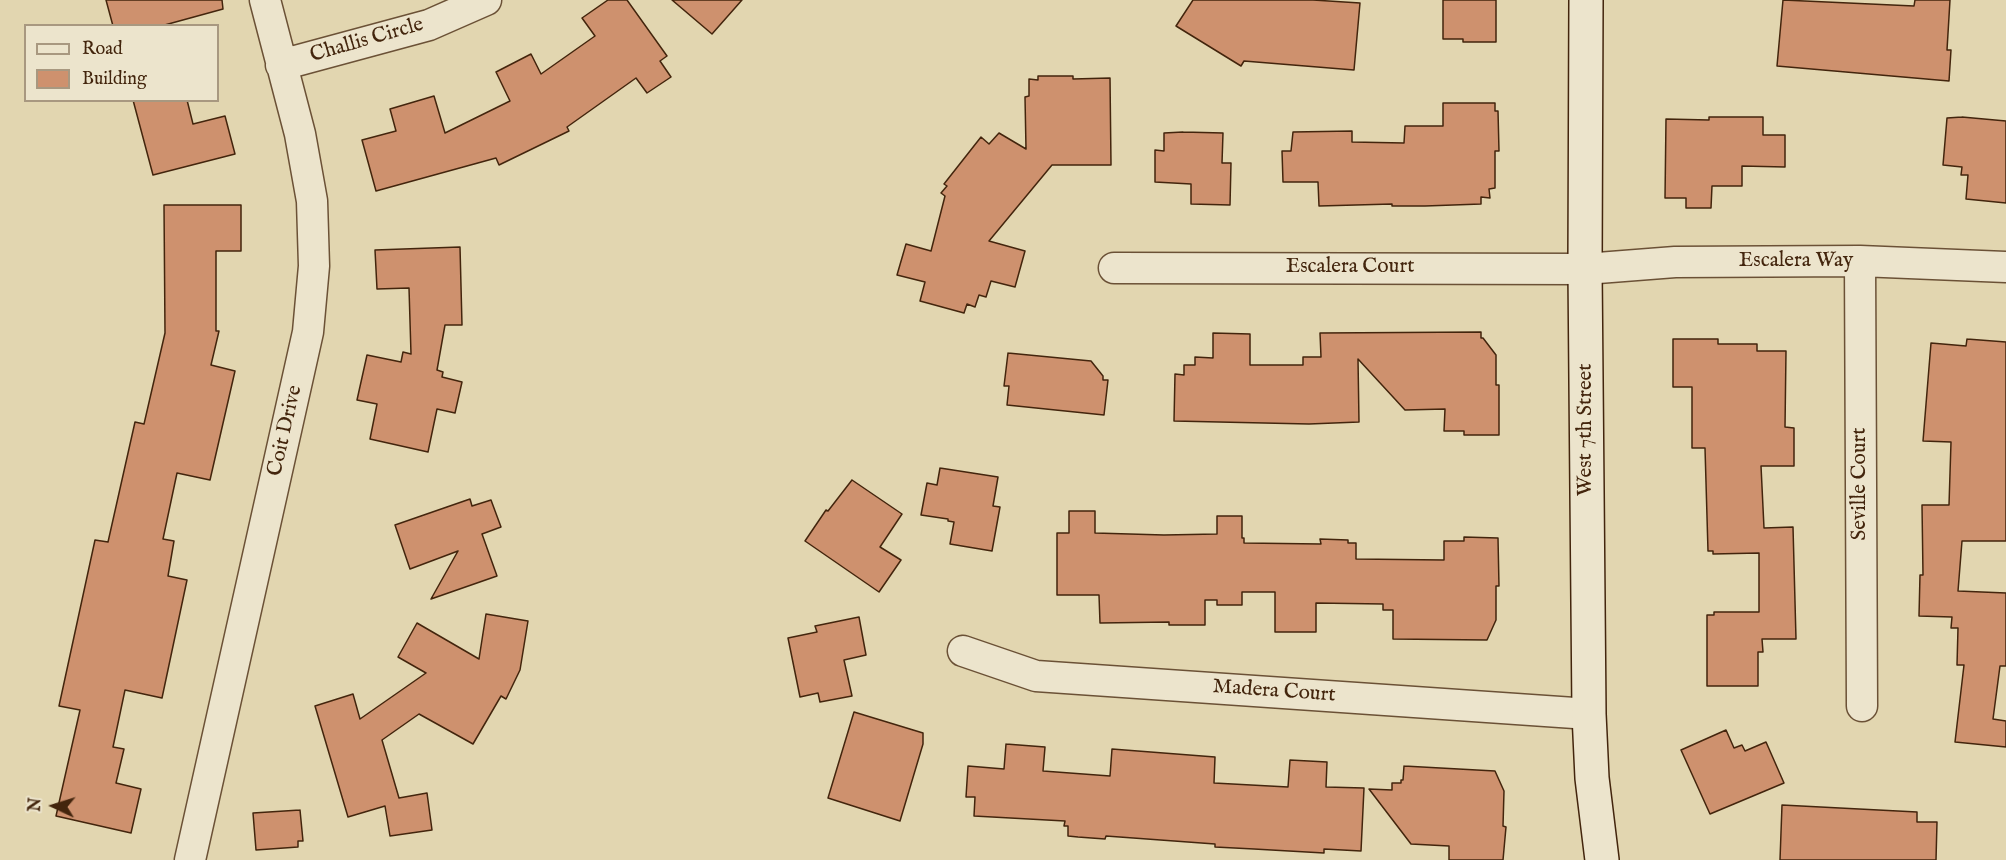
<!DOCTYPE html>
<html>
<head>
<meta charset="utf-8">
<style>
	body { margin:0 }
	#map { position:relative; width:2006px; height:860px; overflow:hidden; background:#e2d6b0; font-family:"IM FELL English",serif }
	canvas { display:block }
	.legend { position:absolute; left:24px; top:24px; width:195px; height:78px; box-sizing:border-box; background:#ece4cc; border:2px solid #a89880; margin:0; padding:8px 10px; list-style:none; font-size:18px; color:#43250d }
	.legend li { display:flex; align-items:center; gap:12px; height:30px }
	.legend b { width:30px; border:2px solid #a89880 }
	.north { position:absolute; left:24px; top:776px; width:60px; height:60px; -webkit-text-stroke:4px #ece4cc; paint-order:stroke; rotate:274deg; font-size:16px; font-weight:700; line-height:24px; text-align:center; color:#43250d }
	.north::after { content:''; display:block; margin:auto; width:21px; height:27px; background:#43250d; clip-path:polygon(50% 0,100% 100%,50% 72%,0 100%) }
</style>
</head>
<body>
<div id="map">
<canvas width="2006" height="860"></canvas>
<ul class="legend">
<li><b style="height:8px;background:#ece4cc"></b>Road</li>
<li><b style="height:16px;background:#ce916e"></b>Building</li>
</ul>
<div class="north">N</div>
</div>
<script>
const c = document.querySelector('canvas').getContext('2d');
c.lineJoin = 'round';
function fillPath(path, color) {
  c.fillStyle = color;
  c.fill(path, 'evenodd');
}
function poly(rows) {
  const path = new Path2D();
  for (const r of rows) {
    path.moveTo(r[0], r[1]);
    for (let i = 2; i < r.length; i += 2) path.lineTo(r[i], r[i + 1]);
  }
  return path;
}
function strokePath(path, color, width, dash) {
  c.strokeStyle = color;
  c.lineWidth = width;
  c.lineCap = dash ? 'butt' : 'round';
  c.setLineDash(dash || []);
  c.stroke(path);
}
function write(font, color, halo, rows, align = 'center') {
  c.font = font + ' "IM FELL English",serif';
  c.lineWidth = 4.5;
  c.setLineDash([]);
  c.textBaseline = 'middle';
  c.strokeStyle = halo;
  c.fillStyle = color;
  for (const [text, x, y, turn = 0] of rows) {
    c.save();
    c.translate(x, y);
    c.rotate((+turn || 0) * Math.PI / 180);
    c.textAlign = isNaN(turn) ? turn : align;
    if (halo) c.strokeText(text, 0, 0);
    c.fillText(text, 0, 0);
    c.restore();
  }
}
const building = poly([
	[106,0,222,0,223,9,161,26,113,26,106,0],
	[608,0,627,0,667,56,660,61,671,77,647,93,636,78,567,127,569,131,499,165,496,158,376,191,362,140,396,131,390,109,434,96,445,133,510,101,496,72,531,54,541,74,595,36,582,18,608,0],
	[672,0,742,0,712,34,672,0],
	[1193,0,1313,0,1360,3,1354,70,1244,61,1241,66,1176,26,1193,0],
	[1443,0,1496,0,1496,42,1463,42,1463,39,1443,39,1443,0],
	[1783,0,1914,6,1915,0,1950,0,1947,50,1951,50,1949,81,1777,66,1783,0],
	[1038,76,1073,76,1073,79,1110,78,1111,165,1052,165,989,241,1025,251,1015,287,991,281,986,297,979,295,975,307,967,304,964,313,920,301,925,282,897,275,906,244,931,251,945,196,941,193,947,186,944,184,981,137,989,144,999,133,1026,149,1025,97,1029,96,1029,79,1038,80,1038,76],
	[133,100,187,100,193,124,225,116,235,154,153,175,133,100],
	[1443,103,1495,103,1495,111,1498,111,1499,151,1495,151,1495,188,1489,189,1490,198,1481,197,1481,204,1425,206,1392,206,1392,204,1319,206,1318,182,1283,182,1282,151,1291,151,1293,132,1352,131,1352,142,1404,143,1405,126,1443,126,1443,103],
	[1709,117,1763,117,1763,135,1785,135,1785,167,1742,166,1742,186,1712,186,1711,208,1686,208,1686,198,1665,198,1666,119,1709,120,1709,117],
	[1962,117,2006,121,2006,203,1966,199,1968,175,1961,175,1962,167,1943,165,1947,118,1962,117],
	[1183,132,1223,133,1222,163,1231,163,1230,205,1191,204,1191,184,1155,182,1155,150,1164,151,1164,133,1183,132],
	[164,205,241,205,241,251,216,251,216,331,219,331,211,365,235,371,210,480,177,473,163,539,174,541,168,576,187,580,162,698,125,690,113,747,124,749,116,783,141,789,131,833,56,816,80,710,59,706,95,540,108,542,135,422,144,424,165,333,164,205],
	[460,247,462,325,445,325,437,370,443,372,442,377,462,382,455,413,437,409,428,452,370,439,377,404,357,400,367,355,401,362,403,352,411,354,409,288,377,289,375,250,460,247],
	[1481,332,1481,338,1483,338,1496,355,1496,385,1499,385,1499,435,1464,435,1464,431,1444,431,1445,409,1405,410,1358,359,1359,422,1309,424,1174,421,1175,374,1184,375,1184,365,1195,365,1195,357,1213,358,1213,333,1250,334,1250,365,1303,365,1303,357,1321,357,1320,333,1481,332],
	[1673,339,1718,339,1718,344,1757,344,1757,351,1786,351,1785,427,1794,428,1794,466,1761,466,1764,528,1793,527,1796,639,1762,639,1763,652,1758,652,1758,686,1707,686,1707,615,1714,615,1714,612,1759,612,1759,553,1713,554,1713,551,1708,551,1705,448,1692,448,1692,387,1673,387,1673,339],
	[1967,339,2006,342,2006,541,1962,541,1958,591,2006,593,2006,666,2000,666,1993,719,2006,721,2006,747,1955,742,1964,665,1957,665,1958,628,1951,628,1952,617,1919,616,1920,575,1923,575,1922,505,1949,505,1951,442,1923,441,1931,343,1966,346,1967,339],
	[1008,353,1091,361,1103,376,1103,380,1108,380,1104,415,1007,405,1009,386,1004,386,1008,353],
	[940,468,998,477,993,506,1000,507,992,551,950,544,954,522,948,521,948,519,921,515,927,483,937,485,940,468],
	[852,480,902,514,880,547,901,560,879,592,805,541,826,510,828,511,852,480],
	[470,499,472,506,491,500,501,527,482,534,497,576,431,599,458,551,410,569,395,525,470,499],
	[1069,511,1095,511,1095,533,1164,535,1217,534,1217,516,1242,516,1242,538,1244,538,1244,543,1321,544,1320,539,1348,540,1348,543,1356,543,1356,559,1444,560,1444,541,1464,541,1464,537,1498,538,1499,586,1496,586,1496,620,1487,640,1393,639,1393,610,1383,610,1383,604,1316,603,1316,632,1275,632,1275,592,1242,592,1242,605,1217,605,1217,600,1205,600,1205,625,1169,625,1169,622,1100,623,1099,595,1057,595,1057,533,1069,533,1069,511],
	[486,614,528,621,520,670,506,699,501,696,473,744,419,714,382,740,399,798,427,793,432,830,390,836,385,806,348,817,315,706,353,694,360,719,426,673,398,657,417,623,479,659,486,614],
	[859,617,866,655,844,660,852,696,820,702,818,693,800,697,788,638,817,632,815,626,859,617],
	[854,712,923,733,923,744,900,821,828,798,854,712],
	[1726,730,1734,748,1742,745,1745,751,1766,742,1784,783,1710,814,1681,750,1726,730],
	[1006,744,1045,747,1043,771,1110,776,1112,749,1215,757,1214,783,1288,787,1290,760,1327,762,1326,787,1364,788,1361,851,1324,849,1324,853,1254,849,1215,847,1215,844,1106,836,1105,839,1078,837,1068,836,1068,826,1064,826,1065,821,974,816,975,797,966,797,968,766,1004,769,1006,744],
	[1404,766,1495,771,1504,791,1503,826,1506,827,1503,860,1449,860,1449,846,1411,844,1369,789,1392,790,1392,783,1401,783,1401,780,1403,780,1404,766],
	[1782,805,1917,812,1917,822,1937,822,1936,860,1780,860,1782,805],
	[300,810,303,841,298,841,298,847,256,850,253,813,300,810]
]);
const street = poly([
	[281,65,429,25,486,0],
	[1860,261,1862,706],
	[1114,268,1585,269,1675,262,1860,261,2006,267],
	[963,651,1036,676,1589,714],
	[190,860,308,332,314,266,312,201,300,134,265,0]
]);
const secondary = poly([
	[1586,0,1585,269,1589,714,1592,778,1602,860]
]);
const streetNames = [
	["Challis Circle",367,41,-16],
	["Escalera Way",1796,262],
	["Escalera Court",1350,268],
	["West 7th Street",1587,430,-90],
	["Coit Drive",286,431,-77],
	["Seville Court",1861,484,-90],
	["Madera Court",1274,692,4]
];
fillPath(building, '#ce916e');
strokePath(building, '#43250d', 1.5);
strokePath(street, '#6b5136', 33);
strokePath(secondary, '#43250d', 36);
strokePath(street, '#ece4cc', 30);
strokePath(secondary, '#ece4cc', 33);
write('21px', '#43250d', '#ece4cc', streetNames);
</script>
</body>
</html>
